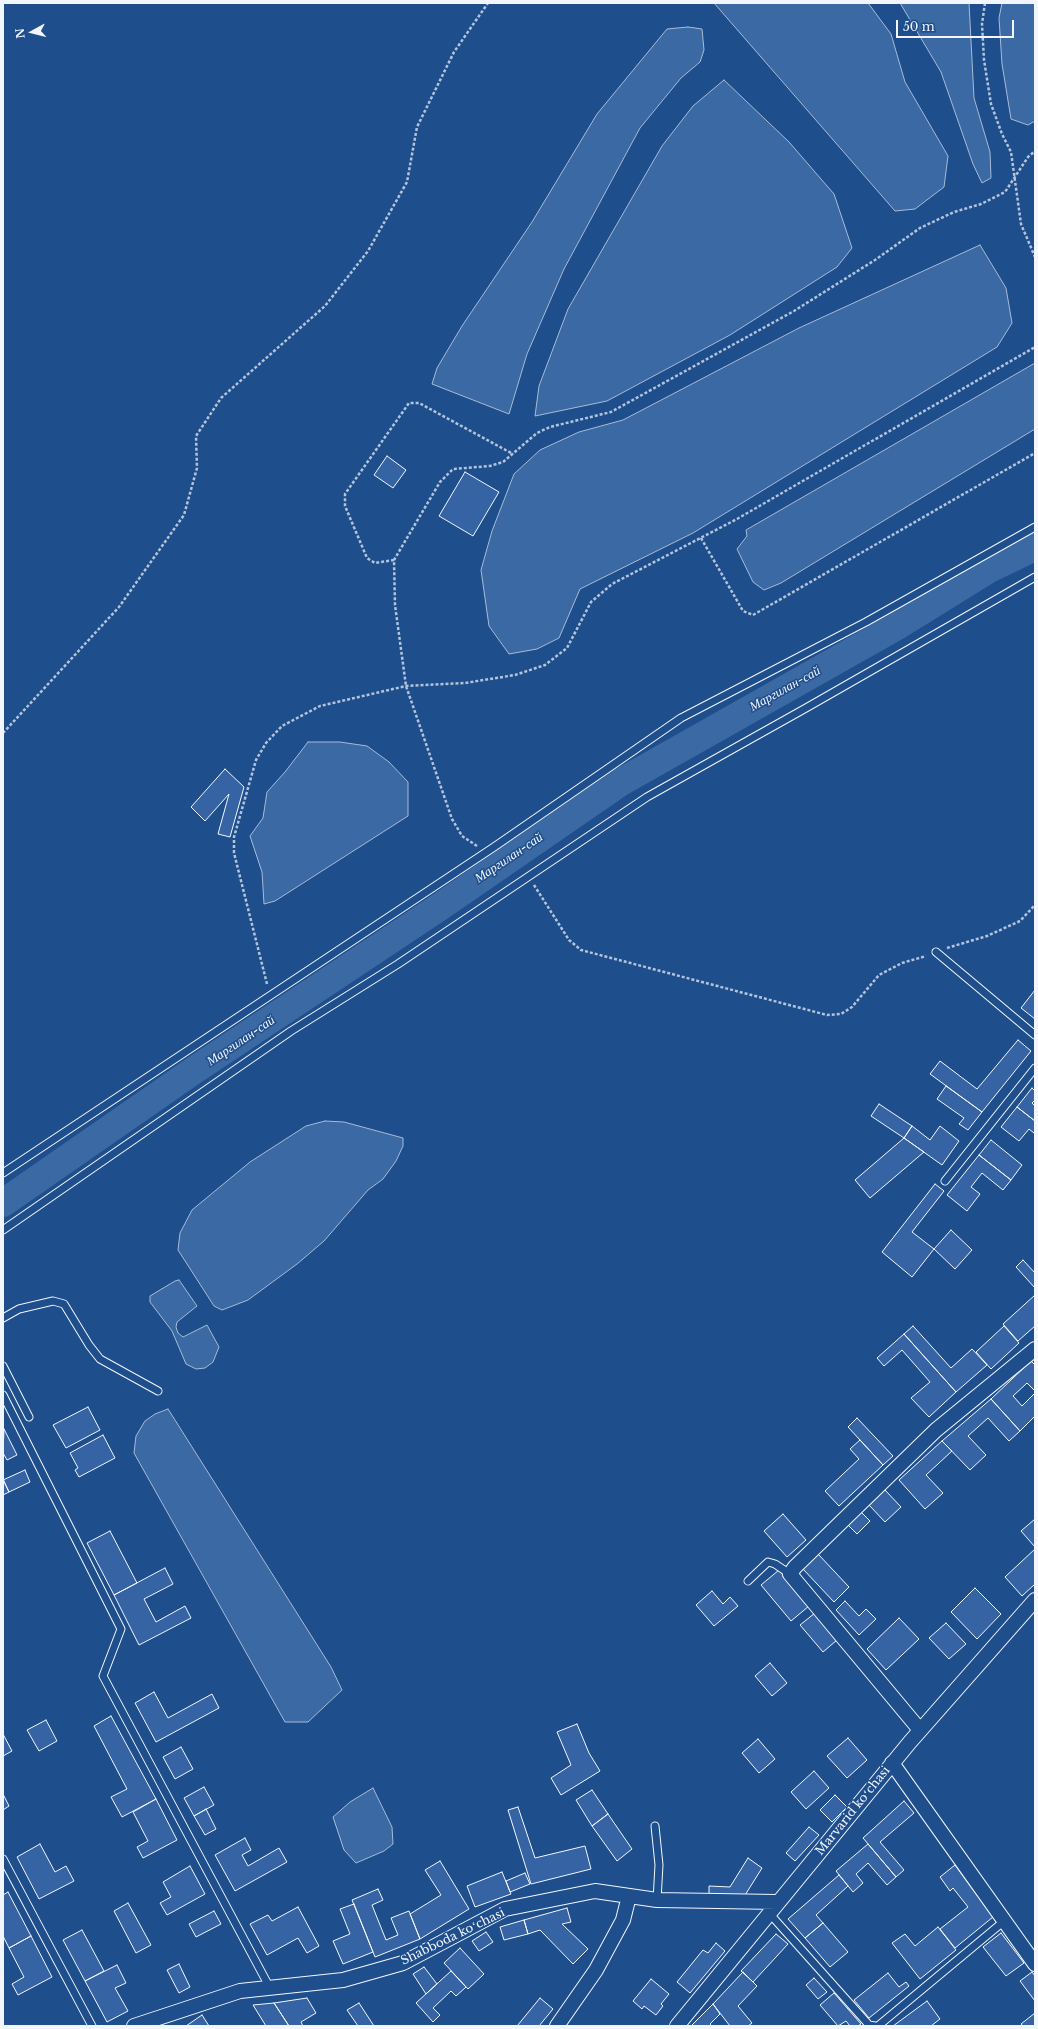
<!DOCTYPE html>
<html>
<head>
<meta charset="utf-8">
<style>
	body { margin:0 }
	#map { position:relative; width:1038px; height:2029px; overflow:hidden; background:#1f4e8c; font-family:"Libre Baskerville",serif }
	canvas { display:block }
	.frame { position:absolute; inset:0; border:4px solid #f2f6ff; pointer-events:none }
	.north { position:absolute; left:12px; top:12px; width:40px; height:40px; -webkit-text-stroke:3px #1f4e8c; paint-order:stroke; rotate:263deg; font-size:11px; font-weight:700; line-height:16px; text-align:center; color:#f2f6ff }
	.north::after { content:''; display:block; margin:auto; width:14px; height:18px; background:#f2f6ff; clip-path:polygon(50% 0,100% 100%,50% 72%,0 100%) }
	.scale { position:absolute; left:896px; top:20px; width:118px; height:18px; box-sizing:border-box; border:2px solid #f2f6ff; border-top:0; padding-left:5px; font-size:12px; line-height:14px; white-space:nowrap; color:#f2f6ff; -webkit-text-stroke:3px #1f4e8c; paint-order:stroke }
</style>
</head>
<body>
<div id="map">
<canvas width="1038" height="2029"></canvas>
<div class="frame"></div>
<div class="north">N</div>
<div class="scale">50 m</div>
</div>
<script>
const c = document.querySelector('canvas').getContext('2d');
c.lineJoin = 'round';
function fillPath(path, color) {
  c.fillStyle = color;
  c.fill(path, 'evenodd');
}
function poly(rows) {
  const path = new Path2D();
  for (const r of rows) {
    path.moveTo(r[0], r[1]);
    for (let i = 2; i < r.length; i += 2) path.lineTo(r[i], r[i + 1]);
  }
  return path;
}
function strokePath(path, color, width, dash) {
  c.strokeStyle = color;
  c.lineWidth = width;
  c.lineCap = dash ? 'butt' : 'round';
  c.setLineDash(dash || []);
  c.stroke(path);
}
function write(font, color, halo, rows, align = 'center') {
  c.font = font + ' "Libre Baskerville",serif';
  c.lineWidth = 3;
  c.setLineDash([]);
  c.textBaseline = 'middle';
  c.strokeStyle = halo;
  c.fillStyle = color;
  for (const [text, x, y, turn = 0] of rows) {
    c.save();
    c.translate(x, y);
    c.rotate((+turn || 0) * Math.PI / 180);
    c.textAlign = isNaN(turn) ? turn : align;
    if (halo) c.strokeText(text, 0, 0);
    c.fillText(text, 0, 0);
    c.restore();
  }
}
const water = poly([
	[714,3,868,3,891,34,905,82,948,156,944,187,915,209,895,211,714,3],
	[900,3,969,3,974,98,990,152,991,178,982,183,973,164,941,72,900,3],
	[1002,3,1035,3,1035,121,1028,125,1011,119,1002,64,999,18,1002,3],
	[688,27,702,29,704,50,700,62,681,78,640,128,564,269,527,354,509,414,432,384,437,368,462,326,532,222,597,114,667,29,688,27],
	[724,80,789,142,834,194,852,248,837,267,730,335,607,401,535,416,539,386,568,309,662,146,693,106,724,80],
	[980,245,1006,288,1012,323,997,347,693,533,580,589,559,638,537,649,509,654,489,626,481,570,492,531,514,474,540,450,579,432,623,420,799,328,980,245],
	[1035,363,1035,429,781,583,764,590,753,582,737,549,747,536,746,530,1035,363],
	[308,742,340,742,367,746,389,762,408,782,408,816,275,901,264,904,262,872,250,836,263,818,267,792,285,772,308,742],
	[325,1121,344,1122,403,1138,403,1146,396,1161,383,1179,368,1190,324,1241,297,1264,248,1300,222,1310,214,1306,178,1250,180,1233,192,1210,250,1162,306,1126,325,1121],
	[179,1280,197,1306,177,1322,176,1327,178,1333,183,1337,207,1325,219,1347,213,1362,205,1368,196,1369,186,1364,172,1331,150,1302,150,1296,175,1281,179,1280],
	[168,1409,331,1667,342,1690,308,1722,285,1722,134,1453,136,1436,145,1421,155,1414,168,1409],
	[373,1788,392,1827,393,1844,384,1851,356,1863,344,1850,333,1817,350,1802,373,1788]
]);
const river = poly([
	[3,1203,193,1071,441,906,621,782,897,626,989,569,1035,547]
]);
const building = poly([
	[387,456,406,470,393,488,374,475,387,456],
	[465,472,499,492,473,536,439,516,465,472],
	[225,769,244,787,230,837,218,834,229,794,205,821,191,807,225,769],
	[1035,990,1035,1019,1021,1008,1035,990],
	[1018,1040,1031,1051,982,1112,930,1074,940,1061,977,1089,1018,1040],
	[946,1086,982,1112,968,1130,959,1124,964,1118,937,1099,946,1086],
	[1032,1088,1035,1091,1035,1100,1032,1103,1035,1106,1035,1121,1017,1107,1032,1088],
	[879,1104,912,1126,904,1138,871,1116,879,1104],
	[1017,1107,1035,1121,1035,1131,1034,1133,1029,1129,1019,1141,1001,1127,1017,1107],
	[912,1126,930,1140,940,1126,959,1141,942,1165,904,1138,912,1126],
	[904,1138,924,1152,870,1198,855,1180,904,1138],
	[991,1140,1022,1165,1011,1180,979,1155,991,1140],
	[979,1155,1011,1180,1003,1190,982,1173,971,1187,980,1194,967,1211,947,1195,979,1155],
	[935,1184,944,1191,912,1232,934,1249,912,1277,882,1252,935,1184],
	[951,1230,972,1250,955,1269,934,1249,951,1230],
	[1023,1260,1035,1273,1035,1288,1016,1267,1023,1260],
	[1035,1295,1035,1326,1018,1341,1003,1324,1035,1295],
	[913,1326,951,1368,972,1349,987,1365,956,1392,904,1334,913,1326],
	[1004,1326,1019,1343,991,1369,976,1352,1004,1326],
	[904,1334,956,1392,929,1417,911,1398,930,1382,902,1350,884,1366,877,1358,904,1334],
	[1031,1361,1035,1365,1035,1391,1027,1383,1013,1396,1022,1406,1035,1393,1035,1416,1020,1431,991,1399,1031,1361],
	[991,1399,1020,1431,1009,1441,988,1418,968,1436,986,1455,970,1470,942,1441,991,1399],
	[88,1407,100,1430,66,1448,53,1425,88,1407],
	[857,1418,893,1456,883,1465,848,1427,857,1418],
	[4,1429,17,1455,7,1460,3,1453,4,1429],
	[103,1435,115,1458,79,1477,75,1470,78,1468,70,1453,103,1435],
	[860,1440,883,1465,839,1506,825,1491,859,1459,850,1449,860,1440],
	[942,1441,952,1451,926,1475,943,1493,925,1509,899,1480,942,1441],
	[25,1470,30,1482,9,1492,3,1480,25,1470],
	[4,1481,9,1492,3,1495,3,1482,4,1481],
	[885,1490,901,1507,885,1522,869,1505,885,1490],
	[861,1512,870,1521,857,1534,848,1525,861,1512],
	[783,1514,806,1540,787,1557,764,1531,783,1514],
	[1035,1519,1035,1547,1021,1531,1035,1519],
	[110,1531,137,1583,114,1595,87,1543,110,1531],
	[1035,1549,1035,1584,1022,1596,1005,1577,1035,1549],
	[818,1554,849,1587,834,1602,803,1569,818,1554],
	[165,1568,173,1584,144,1599,156,1622,185,1606,191,1618,139,1645,114,1595,165,1568],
	[779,1570,809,1606,791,1621,761,1585,779,1570],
	[975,1588,1001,1614,977,1639,951,1612,975,1588],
	[712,1591,723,1604,730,1597,738,1606,714,1626,696,1605,712,1591],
	[845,1601,859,1616,866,1609,876,1619,859,1635,836,1610,845,1601],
	[815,1613,837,1640,823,1652,800,1625,815,1613],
	[899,1618,919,1639,886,1670,867,1649,899,1618],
	[946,1623,966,1644,949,1659,929,1638,946,1623],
	[770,1663,787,1683,772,1696,755,1676,770,1663],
	[154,1692,168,1718,212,1694,219,1708,156,1742,135,1703,154,1692],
	[111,1716,156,1799,122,1817,111,1797,127,1789,94,1726,111,1716],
	[46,1720,57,1741,39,1751,27,1730,46,1720],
	[577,1724,589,1753,600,1771,561,1795,551,1778,571,1765,557,1732,577,1724],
	[3,1734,12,1751,3,1756,3,1734],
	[848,1738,867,1760,847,1778,827,1756,848,1738],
	[758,1739,775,1759,759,1773,742,1753,758,1739],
	[181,1747,193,1769,175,1779,163,1757,181,1747],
	[814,1771,829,1788,806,1809,791,1792,814,1771],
	[204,1787,214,1805,194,1816,184,1798,204,1787],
	[592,1790,608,1814,592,1826,576,1800,592,1790],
	[3,1794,9,1806,3,1810,3,1794],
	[835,1795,847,1807,832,1822,820,1810,835,1795],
	[156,1799,177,1840,143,1858,137,1847,148,1841,133,1812,156,1799],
	[904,1801,914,1813,880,1842,904,1870,896,1877,863,1838,904,1801],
	[518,1807,535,1858,585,1846,591,1869,531,1884,508,1810,518,1807],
	[206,1809,216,1829,205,1835,194,1816,206,1809],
	[608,1814,632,1849,617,1861,592,1826,608,1814],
	[809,1827,819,1835,795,1861,786,1853,809,1827],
	[245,1838,251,1850,242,1855,248,1866,279,1848,287,1862,235,1891,215,1855,245,1838],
	[40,1844,55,1872,66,1866,74,1881,39,1899,17,1857,40,1844],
	[868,1844,896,1877,887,1885,868,1863,856,1874,863,1883,853,1892,836,1871,868,1844],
	[748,1858,762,1868,742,1900,709,1898,709,1886,730,1887,748,1858],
	[440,1861,469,1909,420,1939,410,1914,441,1895,425,1870,440,1861],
	[955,1865,993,1917,955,1948,940,1929,968,1907,953,1888,950,1891,940,1877,955,1865],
	[190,1866,205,1894,167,1915,160,1903,171,1897,163,1882,190,1866],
	[502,1872,511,1894,475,1907,467,1886,502,1872],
	[525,1873,530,1884,510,1892,506,1881,525,1873],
	[839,1875,848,1886,816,1915,823,1923,805,1938,788,1919,839,1875],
	[378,1889,383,1900,372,1905,386,1940,398,1935,391,1918,409,1911,420,1939,375,1957,352,1900,378,1889],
	[8,1892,31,1936,9,1948,3,1936,3,1895,8,1892],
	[128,1903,151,1945,136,1953,114,1911,128,1903],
	[354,1904,373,1952,343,1964,333,1941,350,1934,340,1909,354,1904],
	[298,1907,319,1946,307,1953,298,1938,267,1955,250,1924,268,1915,272,1921,298,1907],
	[567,1908,571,1922,562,1924,588,1949,573,1964,540,1930,528,1934,524,1920,567,1908],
	[214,1911,221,1924,196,1937,189,1924,214,1911],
	[524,1920,528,1934,504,1940,500,1927,524,1920],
	[823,1923,848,1952,830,1967,805,1938,823,1923],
	[938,1927,956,1950,920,1979,892,1943,905,1934,915,1946,938,1927],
	[82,1930,104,1971,85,1981,63,1940,82,1930],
	[486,1932,493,1942,479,1951,472,1941,486,1932],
	[1001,1933,1024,1963,1006,1976,983,1947,1001,1933],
	[776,1934,788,1944,753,1982,741,1971,776,1934],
	[31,1936,52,1977,18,1995,12,1984,24,1977,9,1948,31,1936],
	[716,1943,725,1951,690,1993,677,1982,703,1950,708,1953,716,1943],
	[460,1948,484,1974,468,1989,444,1963,460,1948],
	[179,1964,190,1987,179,1993,167,1970,179,1964],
	[117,1965,126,1983,115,1988,128,2011,107,2022,85,1981,117,1965],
	[424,1967,437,1984,426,1994,413,1974,424,1967],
	[451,1971,466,1987,456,1996,451,1991,433,2008,440,2015,433,2022,416,2003,451,1971],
	[743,1972,757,1986,738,2006,752,2023,748,2026,730,2026,713,2004,743,1972],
	[1032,1972,1035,1976,1035,2001,1020,1981,1032,1972],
	[888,1973,899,1987,906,1982,909,1986,869,2018,854,2000,888,1973],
	[814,1978,827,1992,818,1999,806,1985,814,1978],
	[651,1979,669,1994,661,2004,663,2006,656,2015,644,2006,642,2009,633,2001,651,1979],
	[834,1993,861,2024,858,2026,850,2026,846,2021,838,2026,820,2005,834,1993],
	[307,1998,316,2013,301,2022,303,2026,289,2026,274,2003,307,1998],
	[540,1998,553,2009,539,2026,517,2026,540,1998],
	[927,2001,940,2019,931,2026,893,2026,927,2001],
	[274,2003,289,2026,266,2026,253,2005,274,2003],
	[359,2003,374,2026,358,2026,347,2010,359,2003],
	[713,2004,720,2014,710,2024,712,2026,691,2026,713,2004],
	[1035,2013,1035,2026,1023,2026,1021,2024,1035,2013],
	[202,2015,209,2026,186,2026,202,2015]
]);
const path = poly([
	[985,3,982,24,984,60,991,104,1002,134,1011,152,1021,224,1035,257],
	[701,538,743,611,753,615,1035,453],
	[394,560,375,563,367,558,345,506,345,494,409,403,419,403,513,454],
	[3,733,119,607,184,515,197,468,196,436,221,398,325,306,368,251,407,182,417,127,454,52,488,3],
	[477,846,462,836,452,819,406,686,395,605,394,560,440,482,453,469,490,466,503,462,537,433,550,427,611,412,794,311,875,260,920,228,954,212,981,204,1005,192,1028,157,1035,151],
	[534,885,569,940,581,950,827,1015,841,1014,852,1007,879,975,902,963,926,956],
	[947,948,987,936,1020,921,1035,905],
	[267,984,234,853,234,837,256,760,266,743,282,726,320,706,406,686,465,683,515,675,545,665,567,648,591,602,612,584,737,519,1035,347]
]);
const lane = poly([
	[936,952,1035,1035],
	[3,1173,494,847,681,718,866,622,1035,527],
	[945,1181,1035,1068],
	[3,1230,291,1031,398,964,647,797,806,708,1035,577],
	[3,1318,19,1309,53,1301,64,1304,89,1345,100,1359,158,1391],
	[3,1366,29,1417],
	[3,1395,121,1629,103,1676,270,1988],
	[748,1581,768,1562,775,1564,790,1574],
	[655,1826,659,1865,657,1900],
	[3,1859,92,2026],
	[769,1913,869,2025,875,2026],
	[878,2026,1003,1922]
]);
const street = poly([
	[920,1730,790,1574,795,1567,936,1430,1035,1349],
	[892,1763,1035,1964],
	[134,2026,240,1991,343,1980,403,1963,505,1909,595,1891,657,1900,777,1902],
	[557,2026,596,1970,623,1920,629,1896],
	[677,2026,910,1742,1035,1600]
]);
const streetNames = [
	["Marvarid koʻchasi",853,1811,-51],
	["Shabboda koʻchasi",453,1937,-26]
];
const waterNames = [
	["Маргилан-сай",785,689,-29],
	["Маргилан-сай",509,858,-34],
	["Маргилан-сай",241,1041,-34]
];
fillPath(water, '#3b69a3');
strokePath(water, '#a8bbd7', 1);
strokePath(river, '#3b69a3', 28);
fillPath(building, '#3563a3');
strokePath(building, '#f2f6ff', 1);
strokePath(lane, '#f2f6ff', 9);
strokePath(street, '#f2f6ff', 16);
strokePath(path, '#b3c4dc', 2.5, [3, 2]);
strokePath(lane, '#1f4e8c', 7);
strokePath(street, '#1f4e8c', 14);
write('12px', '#f2f6ff', '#1f4e8c', streetNames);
write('italic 13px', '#f2f6ff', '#1f4e8c', waterNames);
</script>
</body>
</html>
